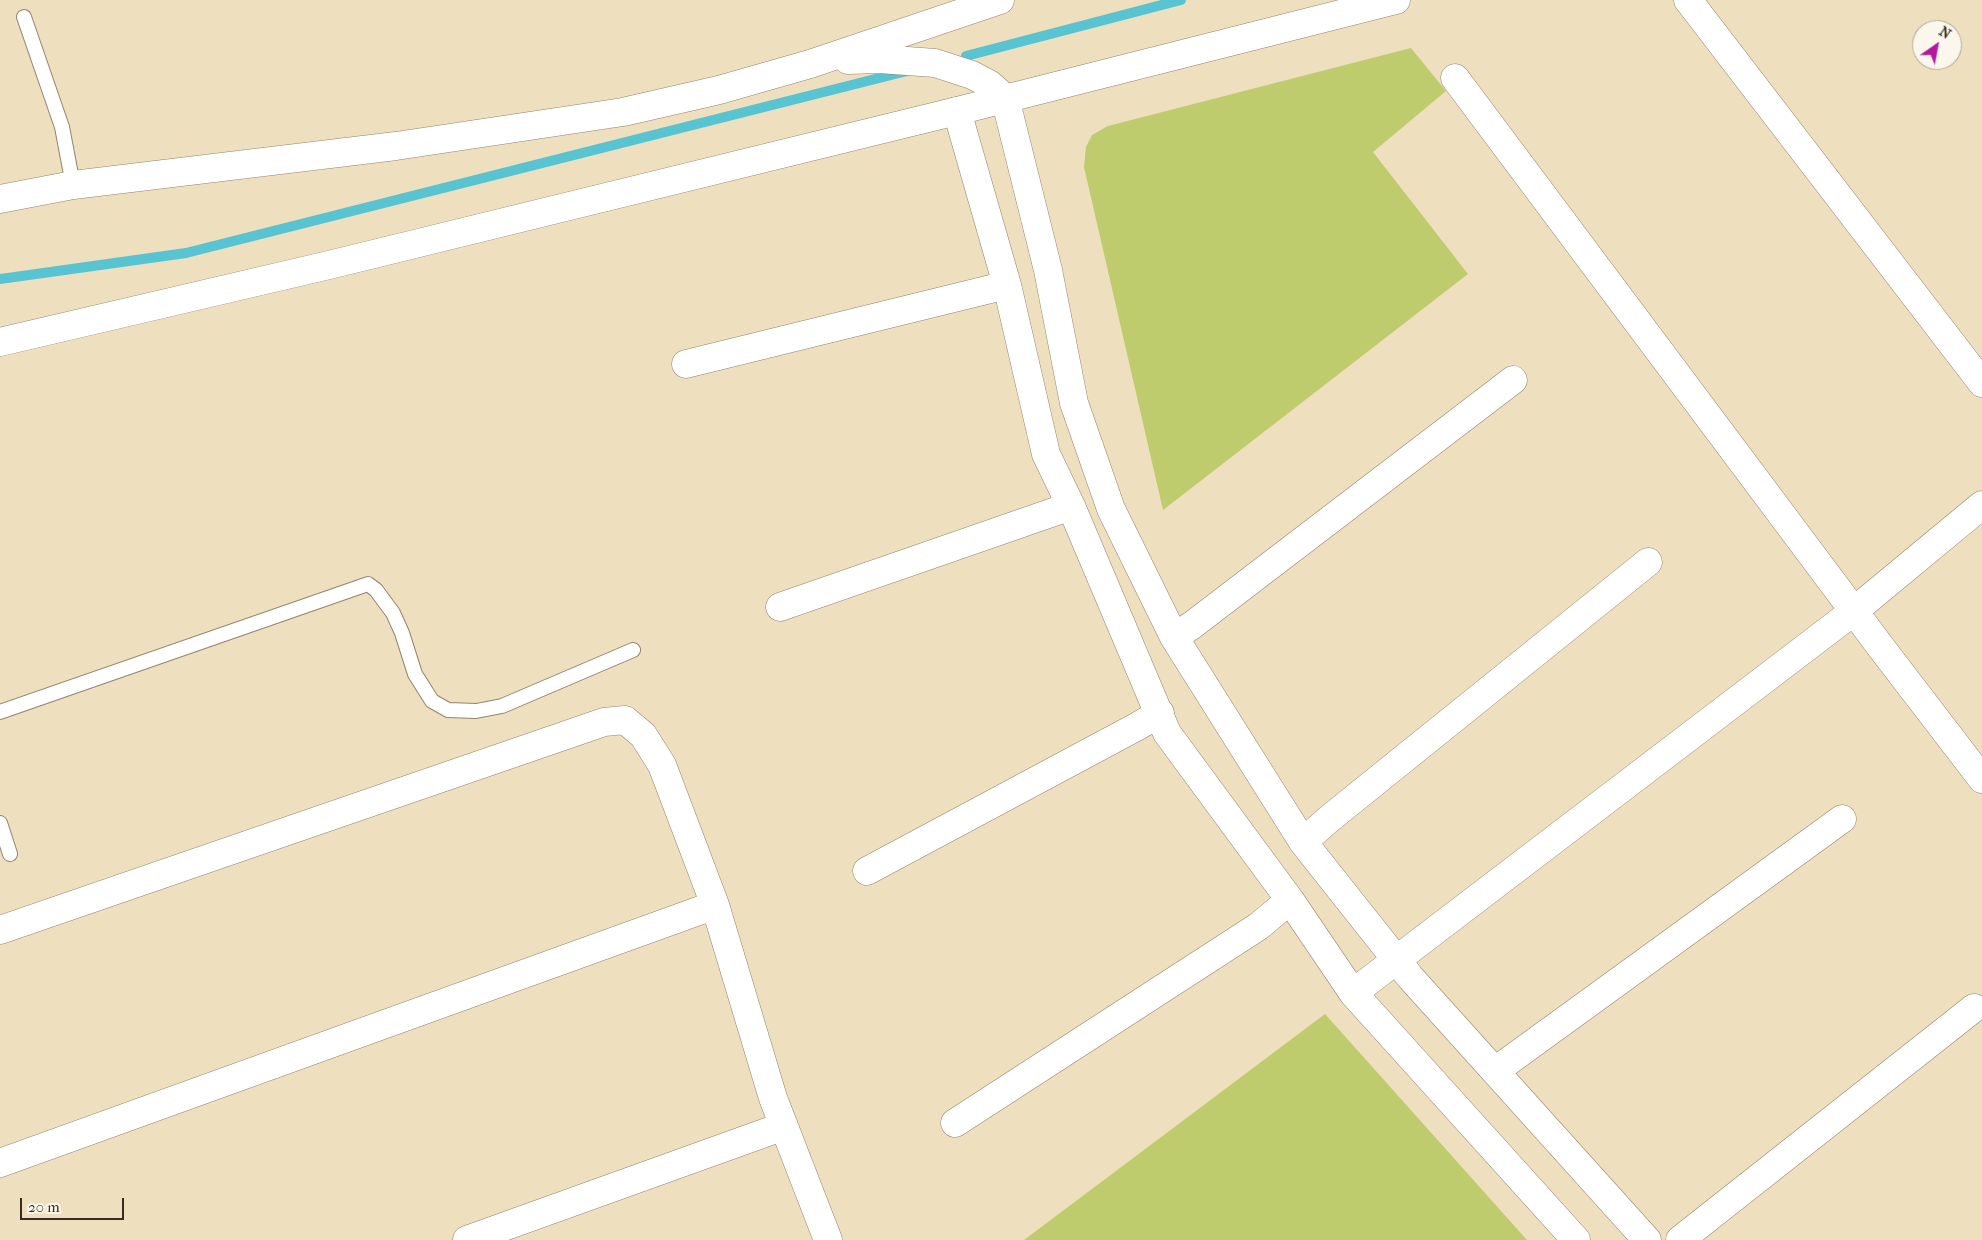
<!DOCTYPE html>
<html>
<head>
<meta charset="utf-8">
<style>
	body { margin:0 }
	#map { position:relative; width:1982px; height:1240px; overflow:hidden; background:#eedfbe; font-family:"IM FELL French Canon",serif }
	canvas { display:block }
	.north { position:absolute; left:1912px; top:20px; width:50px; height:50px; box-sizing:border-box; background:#fbf7ec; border:1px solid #aea59a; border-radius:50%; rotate:33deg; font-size:14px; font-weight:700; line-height:20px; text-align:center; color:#3b2a1e }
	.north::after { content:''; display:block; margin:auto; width:18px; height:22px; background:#b5179e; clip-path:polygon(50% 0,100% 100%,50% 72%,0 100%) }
	.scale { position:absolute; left:20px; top:1198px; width:104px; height:22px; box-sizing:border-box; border:2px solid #3b2a1e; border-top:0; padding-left:6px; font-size:15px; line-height:18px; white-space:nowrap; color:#3b2a1e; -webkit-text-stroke:4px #fbf7ec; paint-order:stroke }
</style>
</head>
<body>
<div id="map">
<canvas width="1982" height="1240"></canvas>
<div class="north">N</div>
<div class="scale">20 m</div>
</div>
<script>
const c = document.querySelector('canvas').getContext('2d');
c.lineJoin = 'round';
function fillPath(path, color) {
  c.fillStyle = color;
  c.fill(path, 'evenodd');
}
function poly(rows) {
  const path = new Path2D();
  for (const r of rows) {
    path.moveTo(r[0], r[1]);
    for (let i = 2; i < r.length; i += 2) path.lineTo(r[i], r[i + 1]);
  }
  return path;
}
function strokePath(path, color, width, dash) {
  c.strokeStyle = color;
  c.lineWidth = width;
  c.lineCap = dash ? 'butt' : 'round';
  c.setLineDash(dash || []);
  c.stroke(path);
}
const green = poly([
	[1411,48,1446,91,1373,152,1468,274,1163,510,1084,167,1086,147,1092,135,1108,126],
	[1325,1014,1527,1240,1024,1240]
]);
const stream = poly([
	[966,56,1181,0],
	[0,279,186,253,907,71]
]);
const service = poly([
	[24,17,62,127,73,185],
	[0,712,368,584,376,590,393,613,402,633,415,674,432,701,448,710,476,711,502,706,633,650],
	[0,823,10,854]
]);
const minor = poly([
	[1688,0,1982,383],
	[1455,78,1883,650,1982,779],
	[1005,98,1048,270,1074,403,1111,509,1174,637,1303,842,1410,977,1647,1240],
	[957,111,1007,285,1046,454,1071,506,1167,733,1290,900,1353,993,1576,1240],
	[686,364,1007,285],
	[780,607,1071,506],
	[1174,637,1191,626,1513,380],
	[1303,842,1329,819,1648,562],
	[867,871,1138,726,1160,713],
	[0,930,604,722,625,720,643,735,662,765,715,905,773,1098,828,1240],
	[1353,993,1854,611,1982,505],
	[1495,1071,1842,819],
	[955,1123,1259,926,1290,900],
	[0,1163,715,905],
	[467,1240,784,1126],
	[1680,1240,1974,1008]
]);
const tertiary = poly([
	[848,60,879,59,935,63,972,75,989,84,1005,98],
	[0,199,73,185,396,146,623,112,719,90,810,64,1000,0],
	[0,342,329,265,957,111,1396,0]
]);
fillPath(green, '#bfcc6d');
strokePath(stream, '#58c4d1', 10);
strokePath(service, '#94846e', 16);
strokePath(minor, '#94846e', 29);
strokePath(tertiary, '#94846e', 29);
strokePath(service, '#fff', 14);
strokePath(minor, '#fff', 28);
strokePath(tertiary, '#fff', 28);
</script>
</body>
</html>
